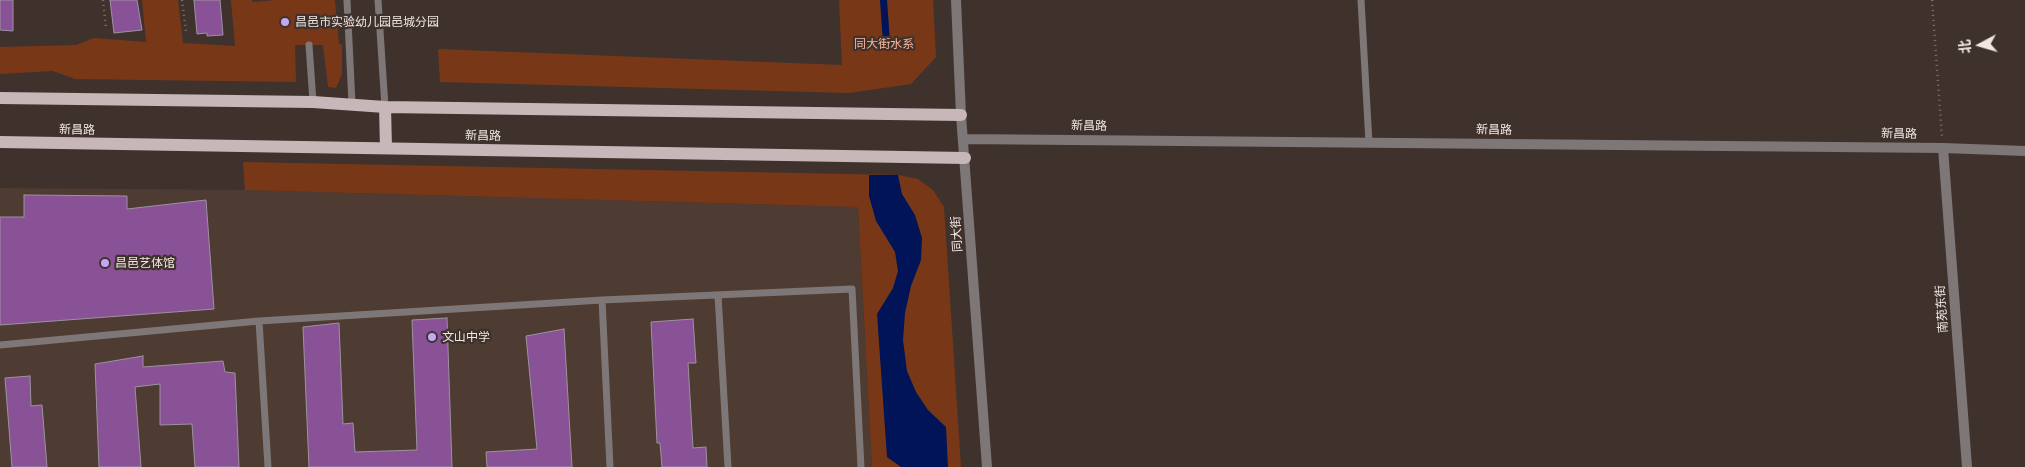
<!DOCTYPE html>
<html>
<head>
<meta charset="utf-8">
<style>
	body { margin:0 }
	#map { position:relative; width:2025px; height:467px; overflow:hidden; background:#3f322d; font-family:Raleway,"Noto Sans SC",sans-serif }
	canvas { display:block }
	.north { position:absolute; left:1955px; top:20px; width:50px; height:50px; -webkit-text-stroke:4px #3f322d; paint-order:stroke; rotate:264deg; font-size:14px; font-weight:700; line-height:20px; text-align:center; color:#f1e8e4 }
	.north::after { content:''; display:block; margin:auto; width:18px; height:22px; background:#f1e8e4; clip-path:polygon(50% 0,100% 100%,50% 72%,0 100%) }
</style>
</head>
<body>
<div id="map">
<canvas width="2025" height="467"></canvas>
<div class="north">北</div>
</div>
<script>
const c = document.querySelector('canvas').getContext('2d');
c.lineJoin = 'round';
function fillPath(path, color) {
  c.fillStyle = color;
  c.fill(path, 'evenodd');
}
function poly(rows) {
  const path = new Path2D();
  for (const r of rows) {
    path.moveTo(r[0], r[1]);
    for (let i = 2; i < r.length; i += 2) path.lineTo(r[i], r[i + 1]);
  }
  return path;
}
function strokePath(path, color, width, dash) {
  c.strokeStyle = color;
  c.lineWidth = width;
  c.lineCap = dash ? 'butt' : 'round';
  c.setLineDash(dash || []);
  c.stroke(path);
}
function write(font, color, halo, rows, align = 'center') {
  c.font = font + ' Raleway,"Noto Sans SC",sans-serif';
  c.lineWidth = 4.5;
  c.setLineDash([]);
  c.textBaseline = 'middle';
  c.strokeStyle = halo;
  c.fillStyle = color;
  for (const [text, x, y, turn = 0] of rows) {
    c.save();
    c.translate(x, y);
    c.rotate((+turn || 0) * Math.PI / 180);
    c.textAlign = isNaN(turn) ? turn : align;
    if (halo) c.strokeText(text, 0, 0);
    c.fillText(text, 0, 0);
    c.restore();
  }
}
const built = poly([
	[0,188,245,190,858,207,872,467,0,467]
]);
const green = poly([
	[142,0,178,0,183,43,235,46,231,0,252,0,253,2,276,0,335,0,339,44,342,45,342,74,336,88,328,87,323,45,295,45,296,82,75,79,53,71,0,74,0,47,76,45,94,38,146,42],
	[839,0,933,0,936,57,911,84,849,93,440,82,438,49,842,65],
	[243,162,898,175,918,179,933,190,944,207,961,467,872,467,858,207,245,190]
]);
const water = poly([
	[880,0,887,0,890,42,883,43],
	[869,175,898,175,902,194,915,215,922,238,921,260,911,286,905,313,903,340,907,371,916,392,928,410,946,427,948,467,901,467,887,457,877,314,893,288,898,271,895,252,876,221,869,196]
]);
const building = poly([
	[0,0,13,0,13,31,0,30,0,0],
	[110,0,137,0,142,30,114,33,110,0],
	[194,0,220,0,223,35,207,36,207,33,197,34,194,0],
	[24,195,127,196,127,209,206,200,214,309,0,325,0,217,24,217,24,195],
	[447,318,452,467,309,467,303,327,339,323,343,424,353,423,355,452,417,450,412,320,447,318],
	[693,319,696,363,688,363,693,448,706,447,707,467,662,467,660,443,657,443,651,322,693,319],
	[564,329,572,467,487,467,486,452,537,449,526,336,564,329],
	[143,356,143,367,223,361,225,372,235,373,239,467,195,467,192,424,160,425,160,384,135,387,141,467,99,467,95,364,143,356],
	[30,376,31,406,42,405,47,467,12,467,5,378,30,376]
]);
const path = poly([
	[103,0,106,28],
	[182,0,186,31],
	[1932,0,1942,137]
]);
const service = poly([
	[347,0,352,104],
	[378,0,385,107],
	[1361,0,1369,143],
	[309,45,313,102],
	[718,295,728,467],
	[602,300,610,467],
	[259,321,268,467],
	[0,345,259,321,602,300,852,289,861,467]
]);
const tertiary = poly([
	[956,0,961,115,987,467],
	[963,139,1943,148,2025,151],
	[1943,148,1967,467]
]);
const primary = poly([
	[0,98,313,102,385,107,961,115],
	[385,107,386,148],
	[0,142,965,158]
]);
const markers = [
	[285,22,5,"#c2a8f2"],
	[105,263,5,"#c2a8f2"],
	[432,337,5,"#c2a8f2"]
];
const poiNames = [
	["昌邑市实验幼儿园邑城分园",295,22],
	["昌邑艺体馆",115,263],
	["文山中学",442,337]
];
const parkNames = [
	["同大街水系",884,44]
];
const streetNames = [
	["新昌路",1089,126,1],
	["新昌路",77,130,1],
	["新昌路",1494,130,1],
	["新昌路",1899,134,1],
	["新昌路",483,136,1],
	["同大街",957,234,-94],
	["南苑东街",1942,309,-94]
];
fillPath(built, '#4e3b32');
fillPath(green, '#783818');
fillPath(water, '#011457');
fillPath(building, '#895196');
strokePath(building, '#9d93a0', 1);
strokePath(path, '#7e726e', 2.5, [1, 4]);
strokePath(service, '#7e7778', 7);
strokePath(tertiary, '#7e7778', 10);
strokePath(primary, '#c7b7b9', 12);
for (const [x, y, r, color] of markers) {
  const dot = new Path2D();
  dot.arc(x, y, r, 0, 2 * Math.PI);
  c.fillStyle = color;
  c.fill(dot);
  strokePath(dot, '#3f322d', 2);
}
write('12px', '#f1e8e4', '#3f322d', poiNames, 'left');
write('12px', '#fdb799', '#3f322d', parkNames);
write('12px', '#f1e8e4', '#3f322d', streetNames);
</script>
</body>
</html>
